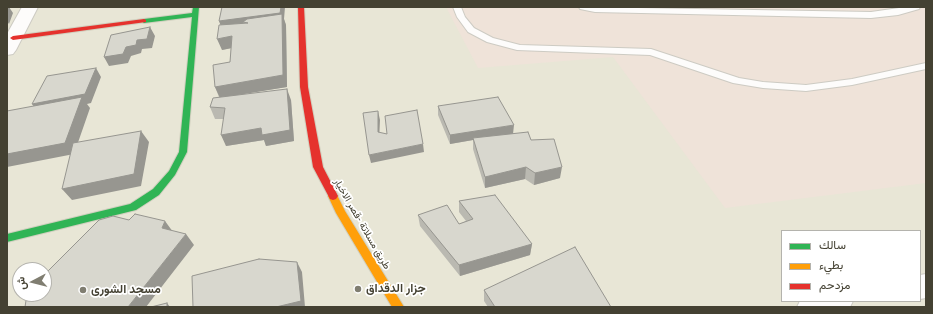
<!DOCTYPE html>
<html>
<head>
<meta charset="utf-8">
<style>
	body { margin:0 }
	#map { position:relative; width:933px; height:314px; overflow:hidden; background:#efeee6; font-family:"PT Sans",Vazirmatn,sans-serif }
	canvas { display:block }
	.frame { position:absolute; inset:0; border:8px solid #444132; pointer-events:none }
	.legend { position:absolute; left:781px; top:230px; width:140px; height:72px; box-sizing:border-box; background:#fff; border:1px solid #b4b3ad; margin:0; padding:5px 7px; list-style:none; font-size:12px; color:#444132 }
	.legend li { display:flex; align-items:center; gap:8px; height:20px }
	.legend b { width:20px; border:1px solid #b4b3ad }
	.north { position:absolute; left:12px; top:262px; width:40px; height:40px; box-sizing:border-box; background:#fff; border:1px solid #b4b3ad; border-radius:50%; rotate:263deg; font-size:11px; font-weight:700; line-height:16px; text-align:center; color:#444132 }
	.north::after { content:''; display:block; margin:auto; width:14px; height:18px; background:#807e71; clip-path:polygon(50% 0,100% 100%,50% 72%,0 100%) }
</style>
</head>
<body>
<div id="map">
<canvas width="933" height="314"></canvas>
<div class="frame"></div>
<ul class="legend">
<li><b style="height:5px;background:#30b455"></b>سالك</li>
<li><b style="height:5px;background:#ff9f0a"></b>بطيء</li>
<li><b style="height:5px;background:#e5322d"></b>مزدحم</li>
</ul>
<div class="north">ش</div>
</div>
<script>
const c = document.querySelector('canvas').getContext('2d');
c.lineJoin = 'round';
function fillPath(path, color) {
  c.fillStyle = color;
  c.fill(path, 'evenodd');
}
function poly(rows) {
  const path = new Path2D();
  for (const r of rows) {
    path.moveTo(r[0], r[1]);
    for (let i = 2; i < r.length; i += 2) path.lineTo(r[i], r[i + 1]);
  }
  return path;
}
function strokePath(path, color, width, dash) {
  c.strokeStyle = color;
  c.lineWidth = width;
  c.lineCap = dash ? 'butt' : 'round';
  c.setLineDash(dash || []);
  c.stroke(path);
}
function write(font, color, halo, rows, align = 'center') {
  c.font = font + ' "PT Sans",Vazirmatn,sans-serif';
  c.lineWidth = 3.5;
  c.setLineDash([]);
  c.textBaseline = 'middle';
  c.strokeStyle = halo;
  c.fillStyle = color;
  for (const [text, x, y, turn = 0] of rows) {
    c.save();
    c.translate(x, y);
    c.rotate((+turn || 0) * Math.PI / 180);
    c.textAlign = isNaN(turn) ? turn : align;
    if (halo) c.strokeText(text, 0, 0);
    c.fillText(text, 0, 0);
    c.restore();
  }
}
const residential = poly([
	[7,7,926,7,926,307,7,307],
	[782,231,920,231,920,301,782,301],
	[20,270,44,270,44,294,20,294]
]);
const medical = poly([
	[446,7,926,7,926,183,725,208,613,57,478,68]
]);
const lane = poly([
	[453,7,461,7,465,17,474,28,493,38,520,45,651,49,739,78,763,82,806,85,852,79,926,63,926,69,852,85,806,91,763,88,733,83,650,55,517,50,487,42,468,32,457,17,453,7],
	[579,7,871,12,906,7,920,7,919,9,898,15,871,18,595,12,580,9,579,7]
]);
const street = poly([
	[22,7,38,7,16,50,13,54,7,55,7,34,22,7],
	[926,274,926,298,920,299,920,275,926,274],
	[800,301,853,301,850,307,797,307,800,301]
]);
const fast = poly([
	[193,7,199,7,187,152,175,175,159,195,136,210,7,242,7,234,130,204,153,189,169,171,179,152,192,17,144,23,141,21,144,19,192,13,193,7]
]);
const slow = poly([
	[333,192,336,193,345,211,404,307,392,307,336,213,328,196,330,193,333,192]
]);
const jam = poly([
	[298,7,304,7,308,87,323,167,338,196,336,199,333,200,330,199,313,167,300,87,298,7],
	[144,19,146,20,146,22,13,40,10,38,13,36,144,19]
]);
const wall = poly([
	[284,19,286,25,287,87,241,94,291,100,294,141,266,146,264,140,226,146,224,119,215,119,210,107,219,97,215,87,230,62,231,48,222,50,221,25,219,21],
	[438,106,531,140,560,178,534,185,525,179,485,188,473,149,473,140,450,144,438,115],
	[459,201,532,244,530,255,460,276,420,226,418,215,459,224,466,221,459,212],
	[484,290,611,307,488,307,484,301]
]);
const shadedWall = poly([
	[7,7,9,7,13,13,9,24,7,21],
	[281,7,285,7,284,19,286,25,287,87,220,98,215,87,283,75,248,23,243,22,246,29,223,32,219,21],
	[150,27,155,36,152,48,142,49,141,53,131,56,128,63,109,66,104,57,126,47,137,40],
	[232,36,237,47,222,50,217,39],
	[96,68,101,77,91,103,87,104,90,108,74,154,7,167,7,154,39,113,32,104],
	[287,89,291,100,294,141,266,146,264,140,226,146,221,135,261,128],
	[378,111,380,120,379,141,378,132],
	[514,125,513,134,473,138,473,140,450,144,450,135],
	[141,131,149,142,141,186,72,200,62,189],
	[423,144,424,152,371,163,369,155],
	[526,167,525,179,485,188,485,177],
	[562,167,560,178,534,185,535,173],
	[165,221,173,232,162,228],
	[186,234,194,245,146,307,128,307],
	[532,244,530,255,460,276,459,265],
	[297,262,302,272,305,307,276,307],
	[167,303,170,307,167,307]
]);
const building = poly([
	[222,7,281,7,280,13,219,21,222,7],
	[282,14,283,75,215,87,213,65,230,62,232,36,217,39,219,25,248,23,243,22,247,19,282,14],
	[150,27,147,39,137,40,136,45,126,47,123,54,104,57,111,35,150,27],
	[96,68,85,94,32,104,47,76,96,68],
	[287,89,290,130,262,135,261,128,221,135,225,108,210,107,213,98,287,89],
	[82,97,65,143,7,154,7,111,82,97],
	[498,97,514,125,450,135,438,106,498,97],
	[417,110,423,144,369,155,363,113,378,111,378,132,387,134,385,116,417,110],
	[141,131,134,174,62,189,73,143,141,131],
	[528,132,531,140,554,139,562,167,535,173,526,167,485,177,473,138,528,132],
	[495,195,532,244,459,265,418,215,447,205,459,224,473,219,459,201,495,195],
	[135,214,165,221,162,228,186,234,128,307,25,307,27,294,44,294,44,275,99,220,113,216,129,220,135,214],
	[575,247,611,307,495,307,484,290,575,247],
	[259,259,297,262,301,301,276,307,193,307,192,276,259,259],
	[167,303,167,307,151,307,167,303]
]);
const markers = [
	[358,289,4,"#807e71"],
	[83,290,4,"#807e71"]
];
const streetNames = [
	["طريق مسلاتة -قصر الاخيار",362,224,60]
];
const nearPoinames = [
	["جزار الدقداق",366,289],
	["مسجد الشورى",91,290]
];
fillPath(residential, '#e8e6d6');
fillPath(medical, '#efe3d9');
strokePath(lane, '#cdcbc3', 2);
strokePath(street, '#cdcbc3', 2);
strokePath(fast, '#d0cfbe', 2);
strokePath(slow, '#d0cfbe', 2);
strokePath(jam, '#d0cfbe', 2);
fillPath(lane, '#fdfcfb');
fillPath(street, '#fdfcfb');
fillPath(fast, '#30b455');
fillPath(slow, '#ff9f0a');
fillPath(jam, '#e5322d');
fillPath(wall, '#bab9b1');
fillPath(shadedWall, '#979690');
fillPath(building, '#d8d7ce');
strokePath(building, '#979690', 1);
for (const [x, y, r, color] of markers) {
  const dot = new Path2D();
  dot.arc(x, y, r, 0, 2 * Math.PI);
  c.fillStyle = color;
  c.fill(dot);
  strokePath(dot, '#fff', 1.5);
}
write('10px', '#444132', '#fff', streetNames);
write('bold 12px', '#444132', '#fff', nearPoinames, 'left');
</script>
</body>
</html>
